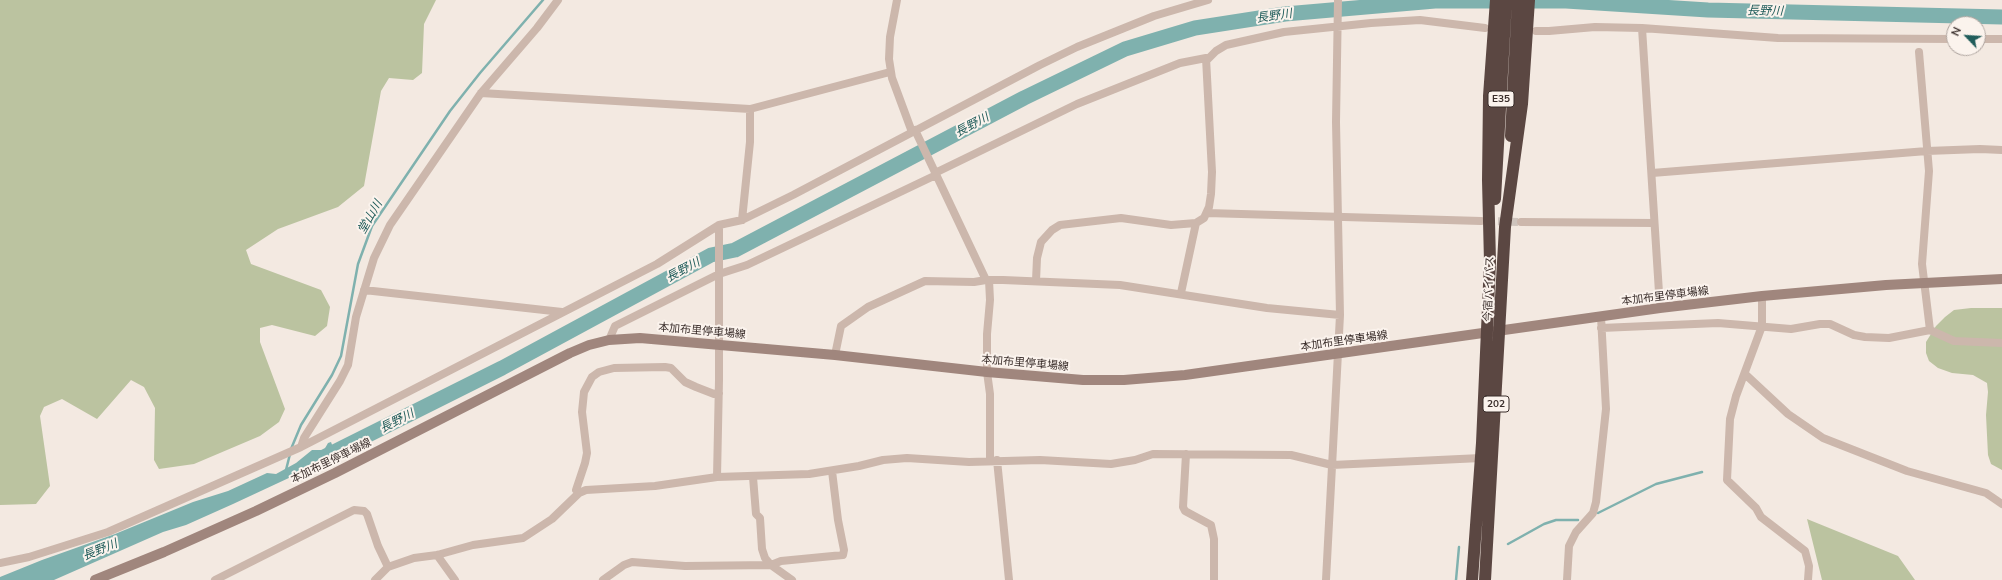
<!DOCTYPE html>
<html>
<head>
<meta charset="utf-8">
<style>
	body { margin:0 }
	#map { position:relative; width:2002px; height:580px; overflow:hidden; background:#f3e9e1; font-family:Mulish,sans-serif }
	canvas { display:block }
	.north { position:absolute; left:1946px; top:16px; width:40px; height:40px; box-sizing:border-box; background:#fbf3ed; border:1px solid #aea49f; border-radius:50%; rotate:295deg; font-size:11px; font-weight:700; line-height:16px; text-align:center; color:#3a2e2b }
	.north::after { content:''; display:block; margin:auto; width:14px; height:18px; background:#205c5a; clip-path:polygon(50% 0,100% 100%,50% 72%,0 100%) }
</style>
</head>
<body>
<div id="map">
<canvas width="2002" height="580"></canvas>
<div class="north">N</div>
</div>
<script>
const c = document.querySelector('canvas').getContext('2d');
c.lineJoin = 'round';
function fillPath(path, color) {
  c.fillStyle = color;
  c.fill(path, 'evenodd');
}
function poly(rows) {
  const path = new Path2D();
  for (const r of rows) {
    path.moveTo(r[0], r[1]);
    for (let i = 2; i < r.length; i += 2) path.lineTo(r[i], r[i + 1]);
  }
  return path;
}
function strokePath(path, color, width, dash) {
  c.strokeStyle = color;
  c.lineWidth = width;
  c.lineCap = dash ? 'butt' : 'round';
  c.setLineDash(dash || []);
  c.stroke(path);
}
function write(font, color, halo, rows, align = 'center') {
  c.font = font + ' Mulish,"Noto Sans JP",sans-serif';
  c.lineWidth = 4;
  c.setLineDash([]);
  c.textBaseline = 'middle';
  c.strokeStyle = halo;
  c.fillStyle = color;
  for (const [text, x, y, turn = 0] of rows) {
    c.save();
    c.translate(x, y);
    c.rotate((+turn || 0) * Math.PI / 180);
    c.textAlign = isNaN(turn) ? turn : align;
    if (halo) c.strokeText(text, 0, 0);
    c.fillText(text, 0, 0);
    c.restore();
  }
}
const green = poly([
	[0,0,436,0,424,24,422,73,413,80,389,78,381,91,364,186,338,207,278,229,246,250,251,264,321,290,330,307,327,326,315,336,272,325,260,328,260,342,285,409,279,422,260,436,194,464,159,469,154,460,155,408,144,387,131,380,97,419,62,399,44,407,40,416,50,486,36,504,0,505],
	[1971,308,2002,308,2002,470,1991,464,1988,455,1986,415,1988,392,1987,383,1973,375,1952,373,1938,368,1929,361,1926,353,1926,342,1936,326,1945,317,1954,310],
	[1807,519,1898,556,1915,580,1822,580]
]);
const water = poly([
	[331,442,334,450,324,454,321,463,233,504,186,525,163,532,54,580,0,580,0,577,42,560,115,534,193,502,228,491,267,473,276,474,296,463,312,450,324,450,328,443]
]);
const stream = poly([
	[291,449,301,425,332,375,341,356,358,264,372,226,450,111,480,73,543,0],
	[286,470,290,454],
	[1598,513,1656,484,1702,472],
	[1508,544,1544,524,1556,520,1578,520],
	[1456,580,1459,547]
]);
const river = poly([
	[304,467,502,368,711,255,735,250,1024,98,1125,49,1195,28,1285,14,1435,1,1566,1,1708,10,2002,17]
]);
const streetTunnel = poly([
	[1486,221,1521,222]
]);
const street = poly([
	[897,0,890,37,889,59,892,78,912,132],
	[1642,28,1660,308],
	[1536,31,1549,31,1595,27,1642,28,1778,38,1954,39],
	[1978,39,2002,39],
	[1919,52,1929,171,1922,264,1930,330],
	[1206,61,1216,51,1226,45,1284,32,1371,23,1420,20,1485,28],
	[481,93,750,109,890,72],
	[915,130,986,280],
	[935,173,1077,104,1180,63,1206,58,1212,172,1211,194,1209,207,1204,218,1196,223,1171,225,1121,218,1060,225,1052,230,1041,242,1037,258,1036,281],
	[1652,173,1927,151,1980,149,2002,150],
	[1207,213,1481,221],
	[742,220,750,142,750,109],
	[1521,222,1654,223],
	[989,280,990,300,987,334,987,372,990,394,990,460],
	[364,290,562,312],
	[1181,293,1196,223],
	[1762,296,1762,326,1736,396,1730,419,1727,480,1756,508,1761,517,1805,551,1809,566,1808,580],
	[1601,328,1718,323,1791,329,1820,324,1830,324,1854,335,1865,337,1889,338,1930,330,1954,341,2002,343],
	[609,340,615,326,719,274,747,265,936,175],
	[835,355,841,326,868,307,925,281,974,282,986,280,1003,280,1120,285,1267,308,1340,315],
	[1745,374,1788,414,1823,438,1907,471,1986,493,2002,504],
	[301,447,304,438,340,381,348,365,356,317,374,258,390,225,481,93,537,28,558,0],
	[1186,454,1183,507,1185,511,1211,525,1214,539,1214,580],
	[997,460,1009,580],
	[717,477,719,380,719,225],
	[753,477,756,514,760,518,762,549,765,558,771,565,792,580],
	[579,493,576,490,585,463,587,453,582,412,584,392,592,377,599,372,614,368,665,367,671,368,685,382,696,387,714,394,719,393],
	[437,555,455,580],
	[0,563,29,557,108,532,301,447,657,264,719,225,742,220,793,195,1040,65,1077,47,1154,16,1208,0],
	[215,580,354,510,364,511,367,514,378,546,388,567],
	[375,580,388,567,414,558,437,555,473,545,523,538,552,519,579,493,586,490,655,486,717,477,809,474,859,466,883,460,907,458,969,462,1040,460,1111,464,1135,460,1153,454,1291,455,1332,465,1481,458],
	[603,580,624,565,632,562,685,566,771,565,781,561,843,555,844,550,838,520,832,471],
	[1326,580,1340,315,1336,122,1338,0],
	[1567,580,1569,546,1576,532,1593,513,1596,502,1606,409,1601,317]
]);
const secondary = poly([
	[95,580,164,552,256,511,335,473,570,353,589,345,609,340,640,338,835,355,987,372,1083,380,1124,380,1185,375,1660,308,1762,296,1886,285,2002,279]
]);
const highway = poly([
	[1511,136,1518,0],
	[1495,199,1506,0],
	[1472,580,1482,443,1490,262,1488,180,1489,96,1496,0],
	[1485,580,1505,227,1522,104,1529,0]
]);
const shields = [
	[1501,99,26],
	[1496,404,26]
];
const shieldNames = [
	["E35",1501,99],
	["202",1496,404]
];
const streetNames = [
	["今宿バイパス",1489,289,-88],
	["本加布里停車場線",1665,296,-7],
	["本加布里停車場線",702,331,5],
	["本加布里停車場線",1344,341,-8],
	["本加布里停車場線",1025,363,5],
	["本加布里停車場線",331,461,-26]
];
const waterNames = [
	["長野川",1765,11,1],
	["長野川",1274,16,-8],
	["長野川",972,125,-28],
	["堂山川",370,217,-60],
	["長野川",683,270,-28],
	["長野川",397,421,-27],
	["長野川",100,550,-22]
];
fillPath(green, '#bbc3a0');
fillPath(water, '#7fb1ae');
strokePath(stream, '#7fb1ae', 2.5);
strokePath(river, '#7fb1ae', 15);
strokePath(streetTunnel, '#cec4bd', 8, [8, 4]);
strokePath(street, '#ccb7ac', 8);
strokePath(secondary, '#a0867d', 10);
strokePath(highway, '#5b4742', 12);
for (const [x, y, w] of shields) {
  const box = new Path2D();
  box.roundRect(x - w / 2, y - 8, w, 16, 3);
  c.fillStyle = '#fbf3ed';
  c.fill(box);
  strokePath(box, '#3a2e2b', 1);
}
write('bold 10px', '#3a2e2b', null, shieldNames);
write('11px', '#3a2e2b', '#fbf3ed', streetNames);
write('italic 12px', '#205c5a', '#fbf3ed', waterNames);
</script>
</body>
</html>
